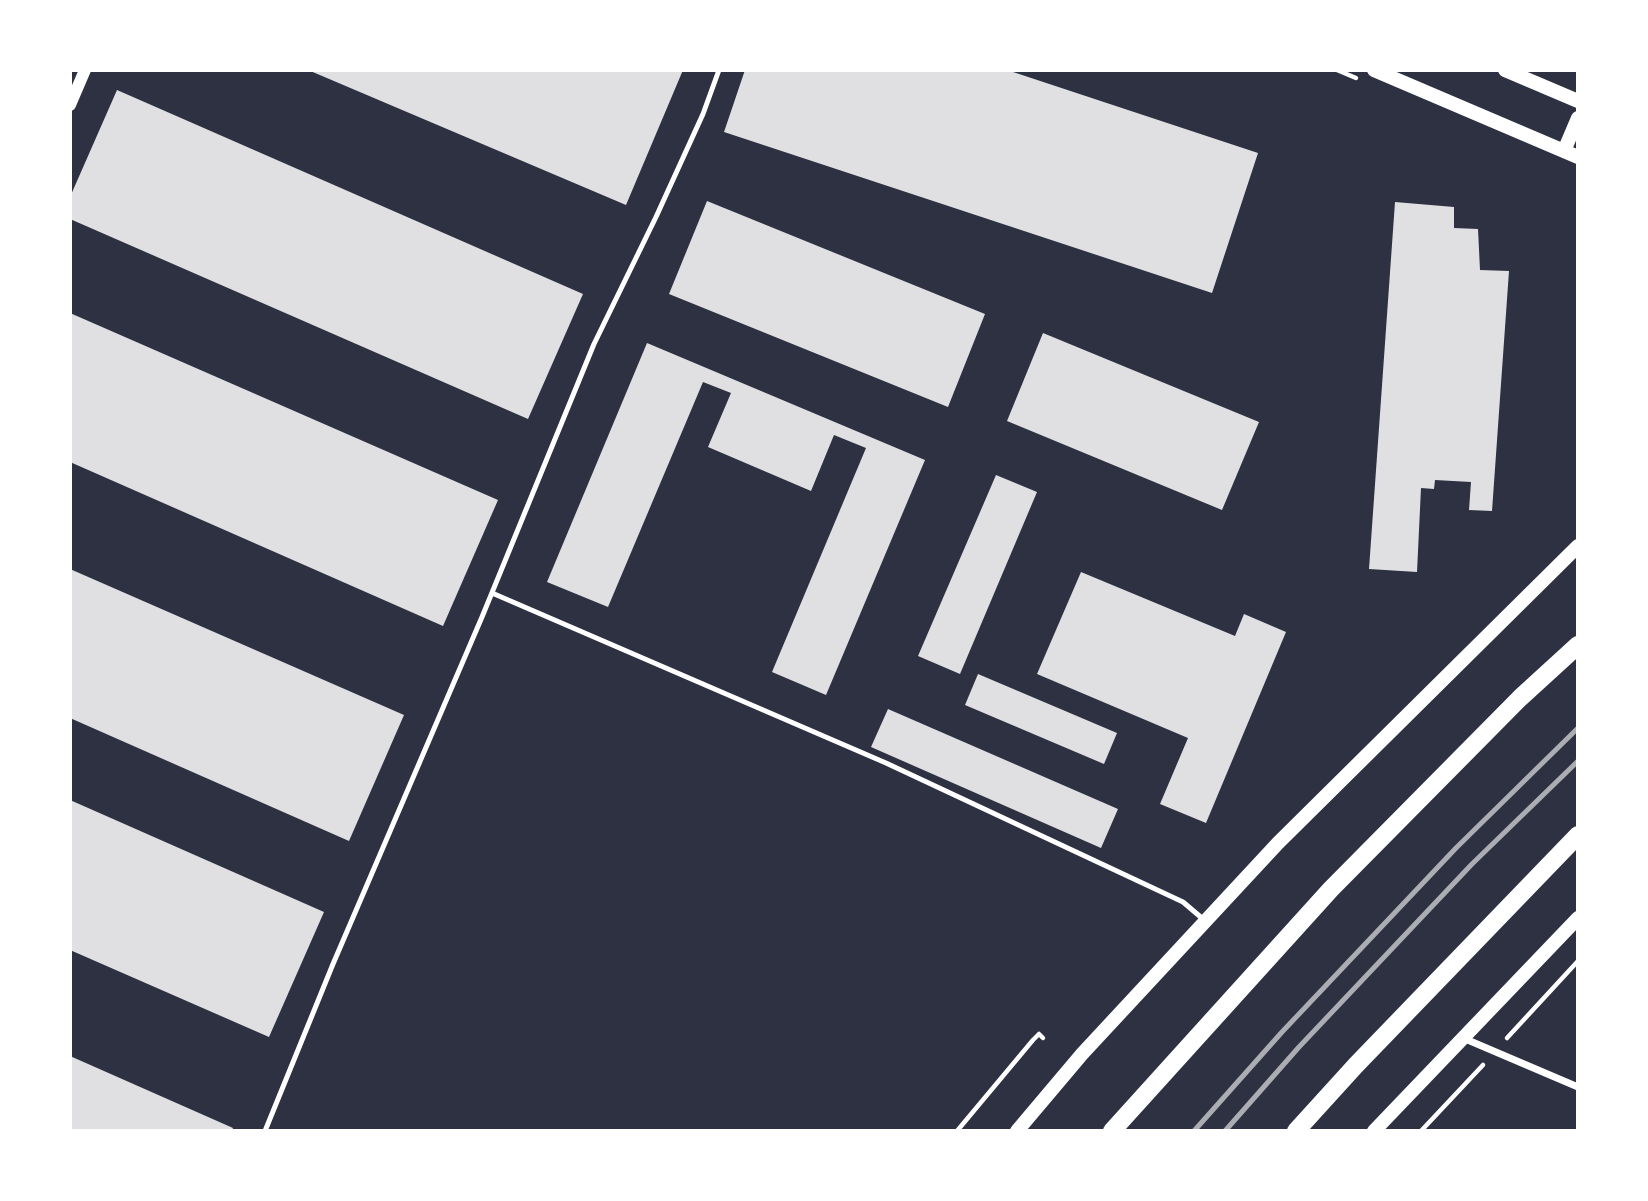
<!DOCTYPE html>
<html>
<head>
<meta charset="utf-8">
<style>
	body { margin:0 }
	#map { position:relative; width:1648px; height:1201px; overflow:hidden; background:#2d3142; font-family:"IBM Plex Sans",sans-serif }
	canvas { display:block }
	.frame { position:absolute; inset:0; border:72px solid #fff; pointer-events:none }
</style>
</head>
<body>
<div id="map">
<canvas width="1648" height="1201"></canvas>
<div class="frame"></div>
</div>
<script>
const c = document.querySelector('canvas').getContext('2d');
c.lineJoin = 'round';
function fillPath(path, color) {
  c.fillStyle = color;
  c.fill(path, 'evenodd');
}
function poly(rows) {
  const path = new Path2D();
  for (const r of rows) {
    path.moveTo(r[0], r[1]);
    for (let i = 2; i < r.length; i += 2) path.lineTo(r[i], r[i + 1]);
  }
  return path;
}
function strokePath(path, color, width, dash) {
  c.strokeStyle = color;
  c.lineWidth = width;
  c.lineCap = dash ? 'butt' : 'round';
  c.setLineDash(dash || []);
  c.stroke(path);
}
const building = poly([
	[308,70,683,70,626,205],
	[745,70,1007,70,1258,153,1212,293,724,132],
	[117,90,583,294,528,419,70,219,70,197],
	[707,201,985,314,948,407,669,294],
	[1395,202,1454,207,1454,228,1478,229,1480,270,1509,271,1492,511,1469,510,1471,482,1435,480,1434,489,1421,488,1417,572,1369,569],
	[70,313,498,500,443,626,70,462],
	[1043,333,1259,422,1222,510,1007,421],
	[647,343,925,460,826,695,772,672,866,448,834,435,811,491,708,447,731,393,703,382,608,607,547,582],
	[996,475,1037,492,960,674,918,656],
	[70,569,404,715,349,841,70,718],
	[1081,572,1235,636,1244,614,1286,632,1206,823,1160,804,1188,738,1037,674],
	[978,674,1117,733,1104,764,965,705],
	[888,709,1118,809,1101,848,871,747],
	[70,800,324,912,269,1037,70,950],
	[70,1056,233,1128,232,1131,70,1131]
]);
const path = poly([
	[1337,70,1356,78],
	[1507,1038,1578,961],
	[957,1131,1033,1040,1039,1034,1043,1038],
	[1421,1131,1483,1065]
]);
const service = poly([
	[492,593,886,763,1183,902,1203,919],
	[265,1131,333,964,482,617,594,344,656,217,703,114,719,70]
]);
const minor = poly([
	[1463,1038,1578,1087]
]);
const tertiary = poly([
	[70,105,85,70]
]);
const secondary = poly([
	[1374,70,1578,157],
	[1505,70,1578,101],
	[1564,151,1578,118],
	[1017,1131,1082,1054,1278,843,1578,546],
	[1374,1131,1578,918]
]);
const primary = poly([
	[1112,1131,1331,889,1520,698,1578,645],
	[1296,1131,1356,1065,1578,835]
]);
const rail = poly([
	[1194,1131,1282,1032,1456,848,1578,728],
	[1225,1131,1299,1047,1472,864,1578,761]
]);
fillPath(building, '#e0e0e3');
strokePath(path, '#fff', 4.5);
strokePath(service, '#fff', 5);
strokePath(minor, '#fff', 7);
strokePath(tertiary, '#fff', 12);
strokePath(secondary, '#fff', 14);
strokePath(primary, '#fff', 18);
strokePath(rail, '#abadb3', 5);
</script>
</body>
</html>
